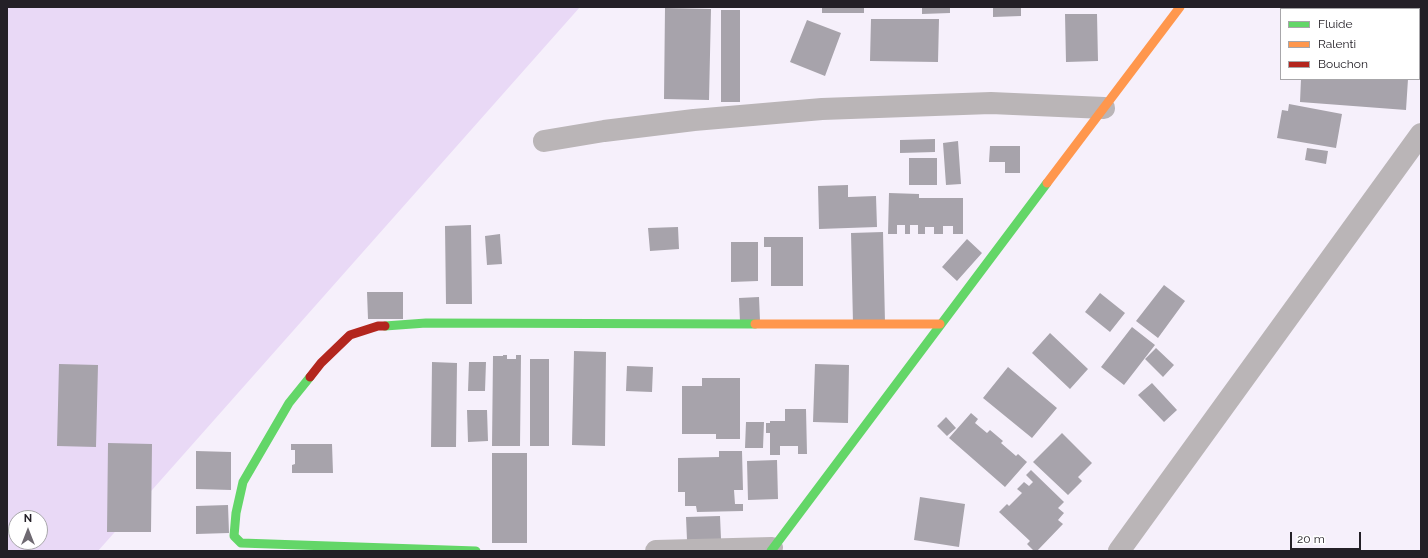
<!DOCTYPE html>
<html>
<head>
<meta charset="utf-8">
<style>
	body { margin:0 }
	#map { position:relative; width:1428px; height:558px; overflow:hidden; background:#f6f0fb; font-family:Raleway,sans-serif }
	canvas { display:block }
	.frame { position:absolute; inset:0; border:8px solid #242027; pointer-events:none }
	.legend { position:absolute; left:1280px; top:8px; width:140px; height:72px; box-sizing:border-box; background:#fff; border:1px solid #a7a6a9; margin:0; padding:5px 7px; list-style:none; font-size:12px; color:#242027 }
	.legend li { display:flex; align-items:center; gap:8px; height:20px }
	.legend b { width:20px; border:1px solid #a7a6a9 }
	.north { position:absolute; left:8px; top:510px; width:40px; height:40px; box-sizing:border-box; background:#fff; border:1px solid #a7a6a9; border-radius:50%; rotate:0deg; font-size:11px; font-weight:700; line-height:16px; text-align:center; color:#242027 }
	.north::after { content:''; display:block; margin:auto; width:14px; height:18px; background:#6e6971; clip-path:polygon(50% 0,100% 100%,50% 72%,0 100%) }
	.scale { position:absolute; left:1290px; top:532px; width:71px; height:18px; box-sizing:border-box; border:2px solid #242027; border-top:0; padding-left:5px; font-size:12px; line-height:14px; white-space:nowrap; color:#242027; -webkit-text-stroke:3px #fff; paint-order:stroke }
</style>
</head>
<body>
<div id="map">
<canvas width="1428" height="558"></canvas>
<div class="frame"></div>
<ul class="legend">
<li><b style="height:5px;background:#63d668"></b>Fluide</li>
<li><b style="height:5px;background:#ff974d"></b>Ralenti</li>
<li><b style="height:5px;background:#b3261e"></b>Bouchon</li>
</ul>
<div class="north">N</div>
<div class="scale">20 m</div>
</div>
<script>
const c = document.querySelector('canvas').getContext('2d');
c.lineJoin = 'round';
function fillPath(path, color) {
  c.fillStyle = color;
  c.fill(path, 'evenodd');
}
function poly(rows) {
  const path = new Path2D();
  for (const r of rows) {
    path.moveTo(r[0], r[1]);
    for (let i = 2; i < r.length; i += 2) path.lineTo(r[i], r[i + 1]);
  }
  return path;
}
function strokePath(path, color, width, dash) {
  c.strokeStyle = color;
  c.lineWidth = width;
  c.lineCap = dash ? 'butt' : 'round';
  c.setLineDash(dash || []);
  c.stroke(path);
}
const green = poly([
	[7,7,580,7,98,551,7,551],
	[16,518,40,518,40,542,16,542]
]);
const building = poly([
	[822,7,864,7,864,13,822,13],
	[922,7,950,7,950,13,922,14],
	[993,7,1021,7,1021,16,993,17],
	[1309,7,1353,7,1352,9,1307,9],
	[665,8,711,9,709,100,664,99],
	[721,10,740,10,740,102,721,102],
	[1065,14,1097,14,1098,61,1066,62],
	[871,19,939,19,938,62,870,61],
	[807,20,841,33,825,76,790,62],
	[1301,79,1408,79,1406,110,1300,102],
	[1289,104,1342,114,1336,148,1277,138,1282,110,1288,111],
	[935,139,935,152,900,153,900,140],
	[958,141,961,184,946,185,943,143],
	[990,146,1020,146,1020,173,1005,173,1005,162,989,162],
	[1307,148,1328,151,1326,164,1305,160],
	[909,158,937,158,937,185,909,185],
	[848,185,848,197,876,196,877,227,819,229,818,186],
	[889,193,919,194,919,198,963,198,963,234,953,234,953,226,943,226,943,234,934,234,934,227,925,227,925,234,918,234,918,225,910,225,910,234,905,234,905,225,897,225,897,234,888,234],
	[471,225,472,304,446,304,445,226],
	[678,227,679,249,650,251,648,228],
	[883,232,885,323,853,324,851,233],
	[500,234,502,264,487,265,485,236],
	[764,237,803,237,803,286,771,286,771,247,764,247],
	[967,239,982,253,957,281,942,267],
	[731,242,758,242,758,281,731,282],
	[1164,285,1185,301,1158,338,1136,321],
	[367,292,403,292,403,319,368,319],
	[1100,293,1125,313,1110,332,1085,312],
	[759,297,760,321,740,322,739,298],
	[1132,327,1155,345,1124,385,1101,367],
	[1050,333,1088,369,1070,389,1032,353],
	[1156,348,1174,365,1163,377,1145,359],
	[574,351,606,352,605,446,572,445],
	[503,355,507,355,507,359,516,359,516,355,521,355,520,446,492,446,493,356,503,356],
	[530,359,549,359,549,446,530,446],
	[432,362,457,363,456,447,431,447],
	[469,362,486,362,485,391,468,391],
	[59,364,98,365,96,447,57,446],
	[815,364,849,365,848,423,813,422],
	[627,366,653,367,652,392,626,391],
	[1008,367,1057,408,1032,438,983,398],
	[702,378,740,378,740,439,716,439,716,434,682,434,682,386,702,386],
	[1152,383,1177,410,1164,422,1138,395],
	[785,409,806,409,807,454,798,454,798,446,780,446,780,455,770,455,770,433,766,433,766,423,770,423,770,421,785,421],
	[467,410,487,410,488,441,468,442],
	[971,413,978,419,975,423,987,433,990,430,1003,441,1001,443,1016,456,1018,454,1027,462,1005,487,949,438],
	[946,417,956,428,947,436,937,426],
	[746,422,764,422,763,448,745,448],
	[1062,433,1092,463,1078,477,1082,481,1068,495,1033,462],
	[108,443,152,444,151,532,107,532],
	[291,444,332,444,333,473,292,473,292,465,295,464,295,450,291,450],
	[196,451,231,452,231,490,196,489],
	[719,451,742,451,743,490,734,490,735,504,743,504,743,511,697,512,696,506,685,506,685,492,678,492,678,458,719,457],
	[492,453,527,453,527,543,492,543],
	[777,460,778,499,748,500,747,461],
	[1031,470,1064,502,1058,508,1064,513,1058,520,1063,524,1037,551,1034,551,1027,544,1030,541,999,512,1007,504,1009,506,1022,493,1017,489,1024,482,1029,486,1033,482,1026,475],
	[920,497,965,504,959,547,914,540],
	[228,505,229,533,196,534,196,506],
	[720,516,721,539,687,540,686,517]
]);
const street = poly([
	[544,141,604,131,694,120,822,109,991,103,1104,108],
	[656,551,772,548],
	[1119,551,1421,134]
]);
const fast = poly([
	[385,326,426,323,755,324],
	[310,377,289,403,243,482,236,513,234,536,241,543,476,551],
	[771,551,1047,183]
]);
const slow = poly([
	[1047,183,1180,7],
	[755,324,940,324]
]);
const jam = poly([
	[310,377,321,363,350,335,378,326,385,326]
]);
fillPath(green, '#e9d9f6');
fillPath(building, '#a7a3ab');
strokePath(street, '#bab5b7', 22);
strokePath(fast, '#63d668', 9);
strokePath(slow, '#ff974d', 9);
strokePath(jam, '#b3261e', 9);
</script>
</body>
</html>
